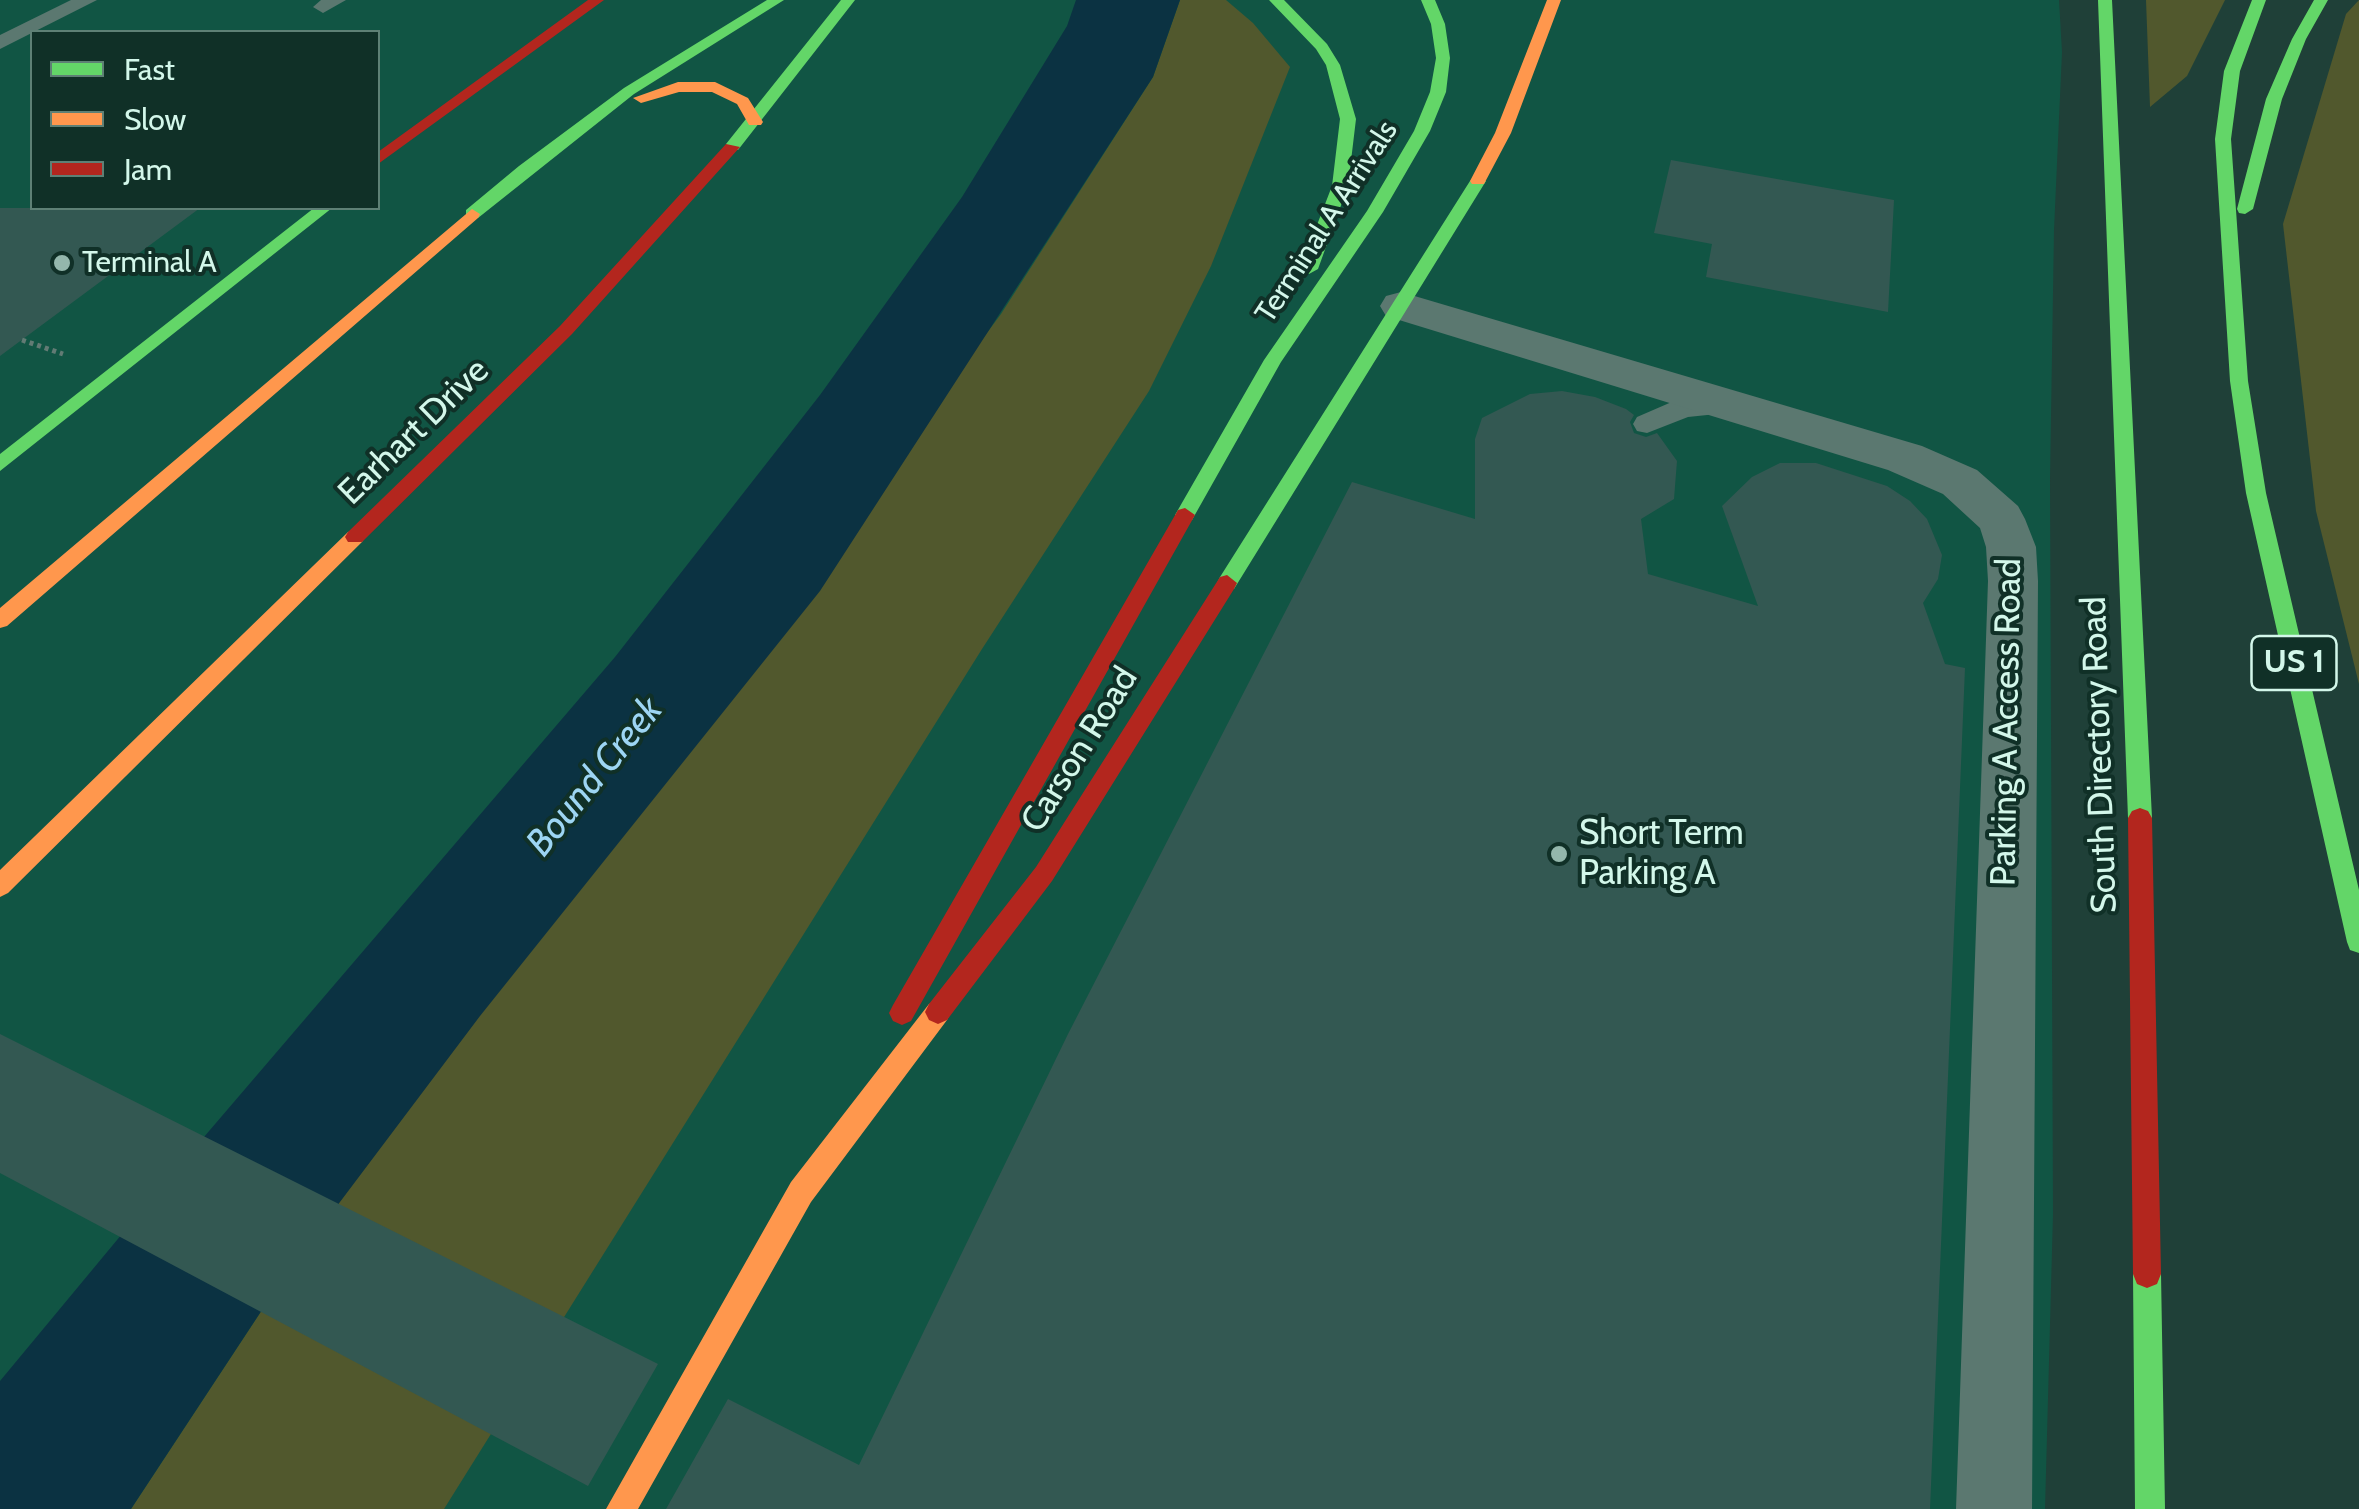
<!DOCTYPE html>
<html>
<head>
<meta charset="utf-8">
<style>
	body { margin:0 }
	#map { position:relative; width:2359px; height:1509px; overflow:hidden; background:#1f4038; font-family:Cabin,sans-serif }
	canvas { display:block }
	.legend { position:absolute; left:30px; top:30px; width:350px; height:180px; box-sizing:border-box; background:#103027; border:2px solid #5e8075; margin:0; padding:12px 18px; list-style:none; font-size:30px; color:#d3f7ea }
	.legend li { display:flex; align-items:center; gap:20px; height:50px }
	.legend b { width:50px; border:2px solid #5e8075 }
</style>
</head>
<body>
<div id="map">
<canvas width="2359" height="1509"></canvas>
<ul class="legend">
<li><b style="height:12px;background:#63d668"></b>Fast</li>
<li><b style="height:12px;background:#ff974d"></b>Slow</li>
<li><b style="height:12px;background:#b3261e"></b>Jam</li>
</ul>
</div>
<script>
const c = document.querySelector('canvas').getContext('2d');
c.lineJoin = 'round';
function fillPath(path, color) {
  c.fillStyle = color;
  c.fill(path, 'evenodd');
}
function poly(rows) {
  const path = new Path2D();
  for (const r of rows) {
    path.moveTo(r[0], r[1]);
    for (let i = 2; i < r.length; i += 2) path.lineTo(r[i], r[i + 1]);
  }
  return path;
}
function strokePath(path, color, width, dash) {
  c.strokeStyle = color;
  c.lineWidth = width;
  c.lineCap = dash ? 'butt' : 'round';
  c.setLineDash(dash || []);
  c.stroke(path);
}
function write(font, color, halo, rows, align = 'center') {
  c.font = font + ' Cabin,sans-serif';
  c.lineWidth = 8;
  c.setLineDash([]);
  c.textBaseline = 'middle';
  c.strokeStyle = halo;
  c.fillStyle = color;
  for (const [text, x, y, turn = 0] of rows) {
    c.save();
    c.translate(x, y);
    c.rotate((+turn || 0) * Math.PI / 180);
    c.textAlign = isNaN(turn) ? turn : align;
    if (halo) c.strokeText(text, 0, 0);
    c.fillText(text, 0, 0);
    c.restore();
  }
}
const built = poly([
	[0,0,2059,0,2062,52,2054,230,2050,479,2053,1214,2045,1509,0,1509],
	[32,32,378,32,378,208,32,208]
]);
const green = poly([
	[1180,0,1226,0,1253,23,1290,67,1211,266,1149,391,982,649,444,1509,131,1509,285,1275,1001,314,1153,77],
	[2146,0,2225,0,2187,76,2150,107],
	[2359,0,2359,684,2316,511,2283,224,2346,14]
]);
const water = poly([
	[1076,0,1180,0,1153,77,820,591,480,1016,285,1275,131,1509,0,1509,0,1381,156,1193,615,657,820,395,962,197,1067,26]
]);
const building = poly([
	[1671,160,1894,200,1888,312,1706,277,1712,244,1654,233],
	[0,208,200,208,0,356],
	[1562,391,1595,397,1626,409,1634,415,1630,422,1634,433,1646,437,1657,433,1677,461,1674,499,1641,519,1648,574,1758,606,1722,506,1752,477,1780,463,1816,463,1887,486,1910,501,1927,519,1942,555,1938,579,1923,603,1945,664,1965,668,1930,1509,666,1509,728,1399,859,1465,1068,1034,1352,482,1475,519,1475,439,1482,418,1530,394],
	[0,1034,658,1364,588,1486,0,1173]
]);
const path = poly([
	[22,340,63,354]
]);
const lane = poly([
	[71,0,97,0,0,49,0,35,71,0],
	[321,0,346,0,323,13,313,7,321,0],
	[1726,396,1736,398,1739,405,1736,412,1688,417,1647,433,1637,431,1633,424,1637,417,1674,401,1726,396]
]);
const street = poly([
	[1401,292,1922,446,1977,470,2018,506,2025,519,2036,547,2038,581,2032,1509,1956,1509,1988,581,1986,547,1980,528,1943,494,1888,470,1386,316,1380,306,1386,296,1401,292]
]);
const fast = poly([
	[767,0,784,0,634,94,478,218,466,218,466,210,519,166,624,88,767,0],
	[841,0,855,0,738,150,726,150,726,144,841,0],
	[1269,0,1284,0,1327,44,1340,65,1356,119,1348,186,1318,269,1309,274,1300,269,1332,186,1340,119,1326,65,1316,49,1269,0],
	[1421,0,1435,0,1445,24,1450,58,1446,92,1430,131,1383,212,1281,362,1192,520,1178,520,1175,515,1264,360,1367,211,1414,131,1430,92,1436,58,1431,24,1421,0],
	[2098,0,2112,0,2152,818,2148,825,2140,828,2132,825,2128,818,2098,0],
	[2252,0,2266,0,2240,71,2231,139,2248,381,2266,493,2359,890,2359,953,2350,950,2347,942,2246,493,2230,381,2215,139,2224,71,2252,0],
	[2314,0,2328,0,2306,39,2282,99,2253,209,2245,214,2239,213,2237,209,2266,99,2292,39,2314,0],
	[1478,176,1486,181,1234,589,1220,589,1217,583,1220,577,1470,181,1478,176],
	[314,208,332,208,0,471,0,454,314,208],
	[2147,1260,2157,1264,2161,1274,2165,1509,2135,1509,2133,1274,2137,1264,2147,1260]
]);
const slow = poly([
	[1547,0,1561,0,1511,133,1484,184,1472,184,1470,181,1495,133,1547,0],
	[715,82,748,98,763,122,761,125,749,125,737,104,712,92,679,92,641,103,633,98,678,82,715,82],
	[472,209,480,214,478,218,7,626,0,628,0,608,472,209],
	[355,530,362,532,365,537,362,542,8,893,0,897,0,870,348,532,355,530],
	[938,1000,947,1004,951,1012,947,1020,811,1202,638,1509,606,1509,791,1182,929,1004,938,1000]
]);
const jam = poly([
	[588,0,604,0,378,164,378,152,588,0],
	[726,144,740,147,572,334,362,542,348,542,345,537,348,532,560,326,726,144],
	[1185,508,1195,515,911,1021,902,1025,893,1021,889,1013,893,1005,1178,510,1185,508],
	[1227,575,1237,583,1234,589,1052,881,947,1020,938,1024,929,1020,925,1012,929,1004,1036,867,1220,577,1227,575],
	[2140,808,2148,811,2152,818,2161,1274,2157,1284,2147,1288,2137,1284,2133,1274,2128,818,2132,811,2140,808]
]);
const markers = [
	[62,263,10,"#94b7ac"],
	[1559,854,10,"#94b7ac"]
];
const farStreetnames = [
	["Terminal A Arrivals",1327,222,-57]
];
const farPoinames = [
	["Terminal A",82,263]
];
const shields = [
	[2294,663,85]
];
const shieldNames = [
	["US 1",2294,663]
];
const streetNames = [
	["Earhart Drive",414,432,-44],
	["Parking A Access Road",2007,722,-89],
	["Carson Road",1080,750,-58],
	["South Directory Road",2100,755,-92]
];
const poiNames = [
	["Short Term",1579,834],
	["Parking A",1579,874]
];
const waterNames = [
	["Bound Creek",595,777,-51]
];
fillPath(built, '#154');
fillPath(green, '#51582d');
fillPath(water, '#0b3242');
fillPath(building, '#335852');
strokePath(path, '#627b74', 5, [4, 4]);
fillPath(lane, '#5b7870');
fillPath(street, '#5b7870');
fillPath(fast, '#63d668');
fillPath(slow, '#ff974d');
fillPath(jam, '#b3261e');
for (const [x, y, r, color] of markers) {
  const dot = new Path2D();
  dot.arc(x, y, r, 0, 2 * Math.PI);
  c.fillStyle = color;
  c.fill(dot);
  strokePath(dot, '#103027', 4);
}
write('30px', '#d3f7ea', '#103027', farStreetnames);
write('30px', '#d3f7ea', '#103027', farPoinames, 'left');
for (const [x, y, w] of shields) {
  const box = new Path2D();
  box.roundRect(x - w / 2, y - 27, w, 54, 8);
  c.fillStyle = '#103027';
  c.fill(box);
  strokePath(box, '#d3f7ea', 2.5);
}
write('bold 32px', '#d3f7ea', null, shieldNames);
write('35px', '#d3f7ea', '#103027', streetNames);
write('35px', '#d3f7ea', '#103027', poiNames, 'left');
write('italic 38px', '#9dd5f3', '#103027', waterNames);
</script>
</body>
</html>
